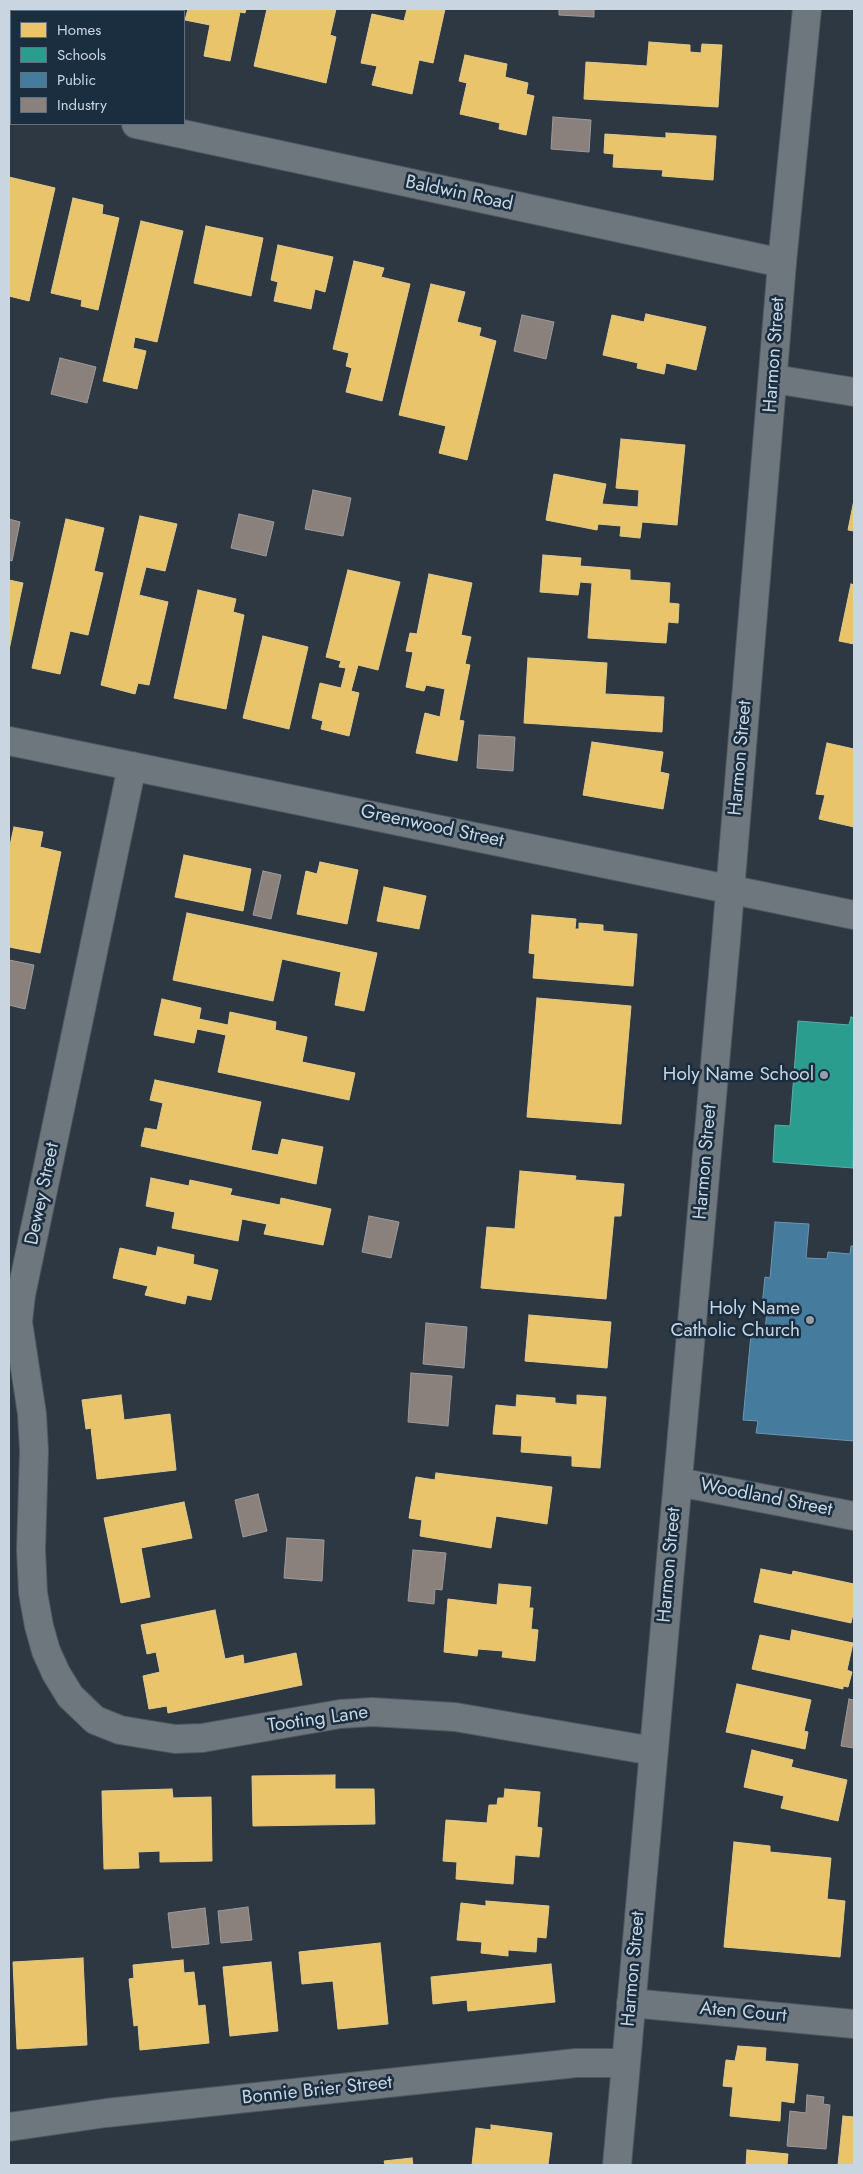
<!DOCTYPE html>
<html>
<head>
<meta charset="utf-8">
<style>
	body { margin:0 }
	#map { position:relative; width:863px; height:2174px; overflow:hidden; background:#2d3842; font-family:Jost,sans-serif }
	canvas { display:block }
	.frame { position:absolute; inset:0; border:10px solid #c9d6e2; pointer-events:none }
	.legend { position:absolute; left:10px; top:10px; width:175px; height:115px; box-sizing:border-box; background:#1a2e40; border:1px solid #607181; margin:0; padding:6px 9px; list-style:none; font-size:15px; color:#c9d6e2 }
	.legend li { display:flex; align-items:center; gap:10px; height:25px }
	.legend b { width:25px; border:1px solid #607181 }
</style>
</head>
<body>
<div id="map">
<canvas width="863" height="2174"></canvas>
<div class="frame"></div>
<ul class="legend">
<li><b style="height:14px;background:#e9c46a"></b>Homes</li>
<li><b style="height:14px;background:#2a9d8f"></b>Schools</li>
<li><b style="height:14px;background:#457b9d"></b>Public</li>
<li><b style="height:14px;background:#8a817c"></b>Industry</li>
</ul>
</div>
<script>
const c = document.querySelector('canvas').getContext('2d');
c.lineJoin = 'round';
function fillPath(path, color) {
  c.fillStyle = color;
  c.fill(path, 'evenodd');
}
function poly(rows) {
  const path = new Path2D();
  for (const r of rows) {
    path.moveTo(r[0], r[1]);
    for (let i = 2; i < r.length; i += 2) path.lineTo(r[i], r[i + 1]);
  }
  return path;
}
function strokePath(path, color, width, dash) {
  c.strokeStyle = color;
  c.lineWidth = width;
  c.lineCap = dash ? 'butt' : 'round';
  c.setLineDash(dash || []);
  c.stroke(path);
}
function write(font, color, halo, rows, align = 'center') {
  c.font = font + ' Jost,sans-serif';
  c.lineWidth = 5;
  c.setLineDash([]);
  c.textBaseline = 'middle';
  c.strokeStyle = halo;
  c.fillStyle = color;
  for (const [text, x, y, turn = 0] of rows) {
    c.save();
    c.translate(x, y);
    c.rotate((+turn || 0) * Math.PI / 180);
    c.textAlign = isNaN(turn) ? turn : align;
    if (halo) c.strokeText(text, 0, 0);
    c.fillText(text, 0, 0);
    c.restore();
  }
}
const homes = poly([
	[36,9,83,9,83,11,35,11,36,9],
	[110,9,166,9,165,11,109,11,110,9],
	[188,9,246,9,245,13,240,12,230,61,204,56,210,25,185,20,188,9],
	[267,9,336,9,330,35,336,37,326,83,254,66,267,9],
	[407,9,445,9,433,63,419,60,412,94,372,85,377,66,361,63,372,14,404,21,407,9],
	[649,42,690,45,690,52,701,53,702,44,722,45,718,107,584,99,586,62,647,66,649,42],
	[465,55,507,64,505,77,528,83,526,94,534,96,526,135,499,129,500,123,460,114,467,83,459,81,465,55],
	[666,133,716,136,713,180,662,176,663,170,613,167,614,154,604,153,605,134,666,138,666,133],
	[9,177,55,188,29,301,9,296,9,177],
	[73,198,103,205,102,214,119,218,98,310,81,306,82,300,51,293,73,198],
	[141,221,183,231,157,342,135,337,133,348,146,351,137,389,103,381,141,221],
	[206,226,263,238,251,296,194,283,206,226],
	[278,245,333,257,325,292,315,289,311,309,274,301,278,282,271,280,278,245],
	[354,261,384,268,381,277,410,284,382,401,346,392,352,368,346,366,349,353,333,349,354,261],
	[431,284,465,292,457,322,481,328,479,336,496,341,467,460,439,453,446,426,399,415,431,284],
	[646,314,706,327,696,370,666,363,664,374,637,368,638,363,603,355,612,315,644,322,646,314],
	[621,439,685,445,677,525,642,522,640,538,620,536,621,526,598,524,597,530,546,520,554,474,606,484,602,504,638,507,639,490,616,488,621,439],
	[854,500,854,531,848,530,854,500],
	[140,516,177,524,165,571,146,567,139,595,168,602,149,685,138,683,135,694,101,685,140,516],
	[66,519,104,528,94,571,103,573,88,635,70,631,60,674,32,668,66,519],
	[543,555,581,558,580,566,630,570,630,580,670,583,669,603,679,604,678,623,668,622,666,643,588,638,592,583,580,582,578,595,540,592,543,555],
	[348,570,400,582,378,670,358,665,351,691,359,693,349,736,321,729,323,721,312,718,320,683,341,688,346,668,339,667,341,661,326,657,348,570],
	[429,574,472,583,461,635,471,637,465,664,470,665,459,720,464,721,457,761,416,753,425,713,440,717,445,689,426,685,424,691,406,687,413,652,406,651,410,633,417,634,429,574],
	[9,580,23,583,9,650,9,580],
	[851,584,854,585,854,644,839,641,851,584],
	[198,590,236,599,233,612,244,615,226,709,174,698,198,590],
	[263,636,308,647,289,729,243,718,263,636],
	[528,658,607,663,605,694,664,697,662,732,524,723,528,658],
	[592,742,663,752,660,772,669,774,663,809,583,795,592,742],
	[827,743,854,749,854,827,819,819,825,795,816,794,827,743],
	[14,827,43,832,40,847,61,852,40,953,9,947,9,850,14,827],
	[184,855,251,869,243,911,175,897,184,855],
	[320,862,358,870,347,924,297,914,306,871,317,874,320,862],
	[384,887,426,896,419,929,377,921,384,887],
	[187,913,377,953,364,1011,335,1005,341,972,282,959,273,1001,173,980,187,913],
	[532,915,576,919,575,929,579,929,579,923,603,925,603,931,637,934,633,986,533,978,535,954,529,953,532,915],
	[537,998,631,1006,621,1124,527,1117,537,998],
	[162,999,201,1008,199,1019,228,1025,230,1012,276,1022,275,1030,307,1037,302,1062,355,1073,349,1100,218,1072,226,1035,197,1029,194,1043,154,1035,162,999],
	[155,1080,261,1102,251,1150,278,1155,282,1139,323,1147,316,1184,141,1146,145,1128,157,1130,163,1103,150,1100,155,1080],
	[520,1171,576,1176,575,1180,624,1184,621,1216,614,1216,606,1299,481,1288,487,1227,515,1229,520,1171],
	[151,1178,189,1186,190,1180,232,1189,230,1195,280,1205,281,1198,331,1209,323,1245,264,1234,267,1224,242,1219,238,1241,172,1228,175,1212,146,1206,151,1178],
	[158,1247,194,1255,193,1264,218,1270,211,1300,187,1295,185,1304,145,1295,148,1286,113,1278,120,1248,156,1256,158,1247],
	[529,1315,611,1322,607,1368,525,1361,529,1315],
	[121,1395,124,1420,170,1414,176,1470,97,1479,91,1428,86,1429,82,1400,121,1395],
	[517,1395,555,1398,555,1403,577,1405,577,1395,606,1397,600,1468,572,1466,572,1456,521,1452,522,1436,493,1434,496,1405,516,1407,517,1395],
	[436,1473,552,1487,547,1524,496,1516,491,1548,420,1536,422,1520,409,1518,416,1477,435,1480,436,1473],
	[184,1502,192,1538,141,1548,150,1597,121,1603,104,1518,184,1502],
	[761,1569,792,1575,793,1571,854,1584,854,1609,851,1623,754,1602,761,1569],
	[499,1584,531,1587,529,1608,533,1608,531,1629,538,1630,535,1661,502,1657,503,1651,478,1649,477,1656,444,1652,448,1599,497,1605,499,1584],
	[215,1610,225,1659,243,1655,244,1664,296,1653,302,1685,168,1713,167,1706,149,1709,143,1676,160,1672,156,1652,147,1654,141,1625,215,1610],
	[792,1630,853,1643,847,1670,852,1672,848,1687,843,1686,843,1689,752,1669,760,1635,790,1641,792,1630],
	[737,1684,811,1700,804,1731,808,1732,805,1749,726,1732,737,1684],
	[752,1750,793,1760,791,1767,847,1780,838,1821,781,1808,784,1796,744,1787,752,1750],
	[335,1775,335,1789,374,1789,375,1824,253,1826,252,1776,335,1775],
	[172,1789,173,1798,211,1797,212,1861,160,1862,160,1851,138,1852,139,1868,104,1869,102,1791,172,1789],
	[505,1789,540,1792,537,1827,542,1828,539,1857,515,1855,513,1884,456,1879,457,1862,443,1861,446,1820,487,1823,489,1805,497,1805,498,1798,504,1798,505,1789],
	[734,1842,770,1846,770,1852,831,1858,827,1899,845,1901,840,1957,724,1947,734,1842],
	[486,1901,549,1906,546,1938,537,1937,536,1952,508,1950,508,1956,481,1953,482,1942,457,1940,461,1903,486,1906,486,1901],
	[380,1943,388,2024,338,2029,333,1981,302,1984,299,1952,380,1943],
	[83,1958,87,2045,17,2049,13,1962,83,1958],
	[183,1960,184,1973,194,1972,198,2006,205,2005,209,2043,140,2050,138,2025,134,2026,129,1979,134,1978,133,1965,183,1960],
	[271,1962,278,2031,230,2036,223,1967,271,1962],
	[551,1964,555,2002,468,2011,467,2000,433,2004,431,1977,551,1964],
	[738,2046,766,2048,765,2061,798,2064,794,2103,781,2101,780,2121,730,2116,733,2087,723,2086,726,2060,735,2061,738,2046],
	[843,2116,854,2117,854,2165,838,2165,843,2116],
	[491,2125,552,2133,548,2165,472,2165,476,2128,491,2130,491,2125],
	[747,2150,788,2154,787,2165,746,2165,747,2150],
	[412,2158,413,2165,385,2165,384,2161,412,2158]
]);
const schools = poly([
	[851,1017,854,1018,853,1168,773,1162,775,1125,790,1126,798,1021,849,1025,851,1017]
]);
const public = poly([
	[775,1222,809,1224,806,1258,827,1259,828,1252,850,1254,851,1246,854,1246,854,1441,756,1433,758,1421,743,1420,751,1334,765,1335,767,1306,762,1306,765,1277,770,1278,775,1222]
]);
const industry = poly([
	[559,9,594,9,594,17,559,15,559,9],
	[553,117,591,120,589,152,551,149,553,117],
	[522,315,554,322,546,359,514,351,522,315],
	[60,358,96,367,87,403,51,394,60,358],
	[313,490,351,498,343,536,305,529,313,490],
	[239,514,274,522,266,556,231,548,239,514],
	[9,519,20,522,12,561,9,560,9,519],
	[479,735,515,737,513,771,477,768,479,735],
	[263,871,281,875,271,919,253,915,263,871],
	[9,960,34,965,25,1009,9,1005,9,960],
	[369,1216,399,1222,391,1258,362,1252,369,1216],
	[426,1323,467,1327,464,1368,423,1364,426,1323],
	[411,1373,452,1376,448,1426,408,1422,411,1373],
	[258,1494,267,1531,243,1537,235,1500,258,1494],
	[287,1538,324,1540,322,1581,284,1578,287,1538],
	[413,1550,446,1553,442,1590,435,1589,434,1604,408,1601,413,1550],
	[849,1699,854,1700,854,1748,841,1746,849,1699],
	[248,1907,252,1940,221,1943,218,1911,248,1907],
	[205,1908,209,1944,172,1948,168,1913,205,1908],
	[807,2095,824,2097,823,2104,830,2105,826,2149,787,2146,790,2111,806,2113,807,2095]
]);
const minor = poly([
	[9,96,11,97],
	[136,124,782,263],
	[774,379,854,392],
	[9,741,854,915],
	[132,766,21,1295,18,1322,32,1414,34,1451,31,1550,33,1593,39,1626,46,1651,56,1673,70,1696,95,1720,120,1730,175,1739,202,1738,340,1714,372,1712,455,1717,653,1751],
	[678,1482,854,1516],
	[631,2003,854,2024],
	[9,2127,106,2113,576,2063,626,2063],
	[617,2165,726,940,782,263,807,9]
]);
const markers = [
	[824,1075,5,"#929faa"],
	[810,1320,5,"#929faa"]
];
const streetNames = [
	["Baldwin Road",459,194,12],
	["Harmon Street",775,355,-86],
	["Harmon Street",741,758,-85],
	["Greenwood Street",432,827,12],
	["Harmon Street",706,1162,-85],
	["Dewey Street",43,1194,-78],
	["Woodland Street",766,1498,11],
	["Harmon Street",670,1565,-85],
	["Tooting Lane",318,1720,-8],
	["Harmon Street",634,1969,-85],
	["Aten Court",743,2013,5],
	["Bonnie Brier Street",317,2091,-6]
];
const poiNames = [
	["Holy Name School",814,1075],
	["Holy Name",800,1309],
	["Catholic Church",800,1331]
];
fillPath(homes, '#e9c46a');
strokePath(homes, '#dfc98e', 1);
fillPath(schools, '#2a9d8f');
strokePath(schools, '#5aaea8', 1);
fillPath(public, '#457b9d');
strokePath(public, '#6d96b2', 1);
fillPath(industry, '#8a817c');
strokePath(industry, '#9d9a9b', 1);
strokePath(minor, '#4d5760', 30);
strokePath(minor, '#6e767e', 28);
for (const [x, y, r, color] of markers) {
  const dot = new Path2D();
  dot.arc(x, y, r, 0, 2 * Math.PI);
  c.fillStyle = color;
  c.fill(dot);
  strokePath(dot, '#1a2e40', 2);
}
write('19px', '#c9d6e2', '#1a2e40', streetNames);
write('19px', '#c9d6e2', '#1a2e40', poiNames, 'right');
</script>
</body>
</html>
